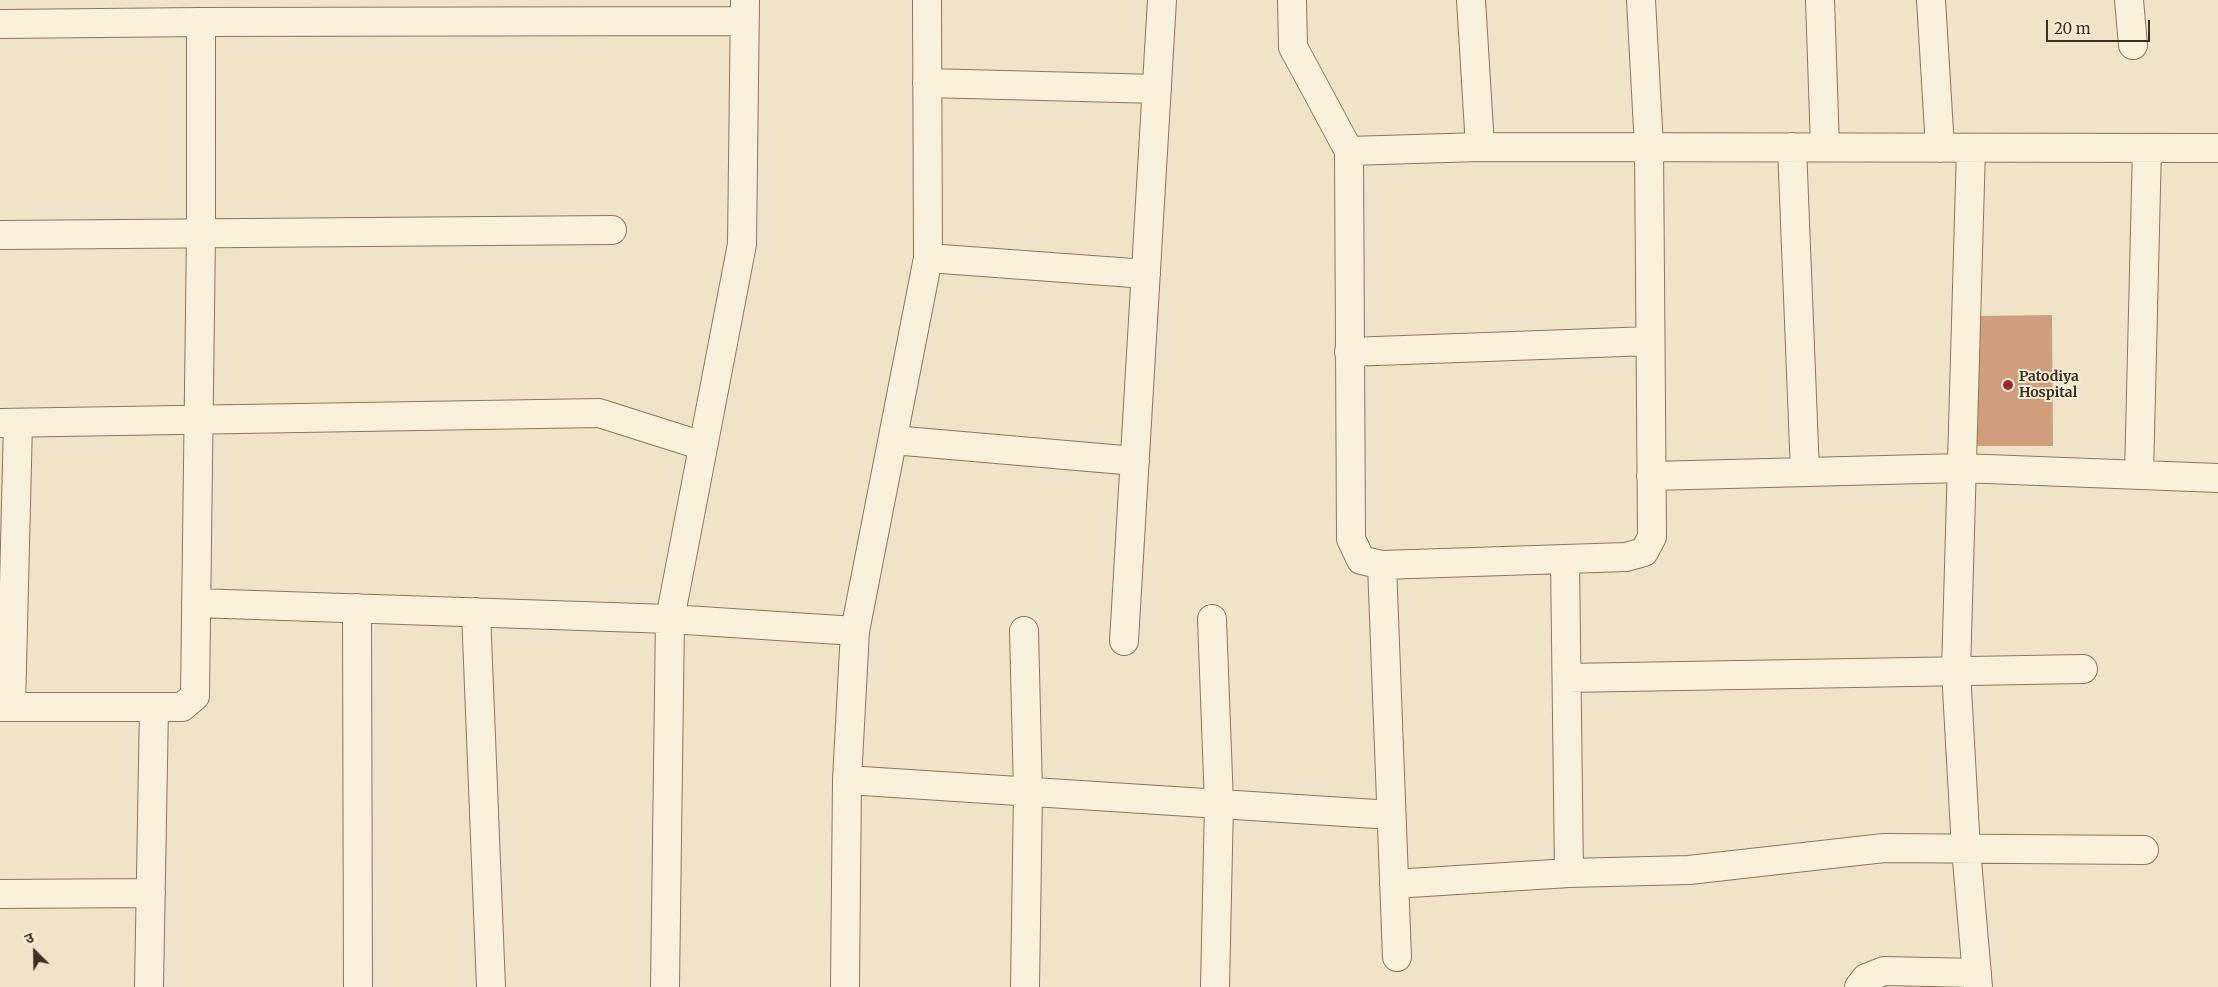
<!DOCTYPE html>
<html>
<head>
<meta charset="utf-8">
<style>
	body { margin:0 }
	#map { position:relative; width:2218px; height:987px; overflow:hidden; background:#f0e4c8; font-family:Merriweather,"Noto Sans Devanagari",serif }
	canvas { display:block }
	.north { position:absolute; left:10px; top:927px; width:50px; height:50px; -webkit-text-stroke:4px #f7eed8; paint-order:stroke; rotate:337deg; font-size:14px; font-weight:700; line-height:20px; text-align:center; color:#3d2e20 }
	.north::after { content:''; display:block; margin:auto; width:18px; height:22px; background:#3d2e20; clip-path:polygon(50% 0,100% 100%,50% 72%,0 100%) }
	.scale { position:absolute; left:2046px; top:20px; width:104px; height:22px; box-sizing:border-box; border:2px solid #3d2e20; border-top:0; padding-left:6px; font-size:15px; line-height:18px; white-space:nowrap; color:#3d2e20; -webkit-text-stroke:4px #f7eed8; paint-order:stroke }
</style>
</head>
<body>
<div id="map">
<canvas width="2218" height="987"></canvas>
<div class="north">उ</div>
<div class="scale">20 m</div>
</div>
<script>
const c = document.querySelector('canvas').getContext('2d');
c.lineJoin = 'round';
function fillPath(path, color) {
  c.fillStyle = color;
  c.fill(path, 'evenodd');
}
function poly(rows) {
  const path = new Path2D();
  for (const r of rows) {
    path.moveTo(r[0], r[1]);
    for (let i = 2; i < r.length; i += 2) path.lineTo(r[i], r[i + 1]);
  }
  return path;
}
function strokePath(path, color, width, dash) {
  c.strokeStyle = color;
  c.lineWidth = width;
  c.lineCap = dash ? 'butt' : 'round';
  c.setLineDash(dash || []);
  c.stroke(path);
}
function write(font, color, halo, rows, align = 'center') {
  c.font = font + ' Merriweather,serif';
  c.lineWidth = 4;
  c.setLineDash([]);
  c.textBaseline = 'middle';
  c.strokeStyle = halo;
  c.fillStyle = color;
  for (const [text, x, y, turn = 0] of rows) {
    c.save();
    c.translate(x, y);
    c.rotate((+turn || 0) * Math.PI / 180);
    c.textAlign = isNaN(turn) ? turn : align;
    if (halo) c.strokeText(text, 0, 0);
    c.fillText(text, 0, 0);
    c.restore();
  }
}
const building = poly([
	[2052,315,2053,446,1976,446,1976,316]
]);
const street = poly([
	[1292,0,1293,47,1349,151,1351,539,1361,560,1382,565,1626,557,1644,552,1652,537,1649,147,1641,0],
	[1471,0,1480,147],
	[1820,0,1825,147],
	[1931,0,1940,148],
	[2129,0,2133,45],
	[0,24,201,22,744,21],
	[927,83,1157,89],
	[1792,147,1805,472],
	[1971,148,1956,671,1966,849,1978,987],
	[1349,151,1480,147,2218,148],
	[0,235,612,230],
	[928,258,1146,274],
	[1349,352,1650,341],
	[0,423,599,413,703,446],
	[893,440,1135,461],
	[2139,475,2147,148],
	[1651,476,1962,468,2218,478],
	[1565,560,1569,873,1689,870,1884,848,2144,850],
	[1382,565,1397,957],
	[196,603,670,619,855,631],
	[357,608,358,987],
	[476,612,491,987],
	[1212,619,1219,804,1215,987],
	[1024,631,1028,792,1025,987],
	[1124,641,1162,0],
	[1567,678,2083,669],
	[0,707,182,707,195,696,201,234,201,22],
	[11,707,18,423],
	[847,780,1391,815],
	[1394,884,1569,873],
	[0,894,151,893],
	[149,987,154,707],
	[665,987,670,619,742,244,745,0],
	[845,987,847,780,855,631,928,258,927,0],
	[1859,987,1866,978,1884,971,1977,973]
]);
const markers = [
	[2008,385,6,"#9e2a2b"]
];
const poiNames = [
	["Patodiya",2019,377],
	["Hospital",2019,393]
];
fillPath(building, '#cf9f7d');
strokePath(street, '#8d765c', 30);
strokePath(street, '#faf1dc', 28);
for (const [x, y, r, color] of markers) {
  const dot = new Path2D();
  dot.arc(x, y, r, 0, 2 * Math.PI);
  c.fillStyle = color;
  c.fill(dot);
  strokePath(dot, '#f7eed8', 2);
}
write('bold 14px', '#3d2e20', '#f7eed8', poiNames, 'left');
</script>
</body>
</html>
